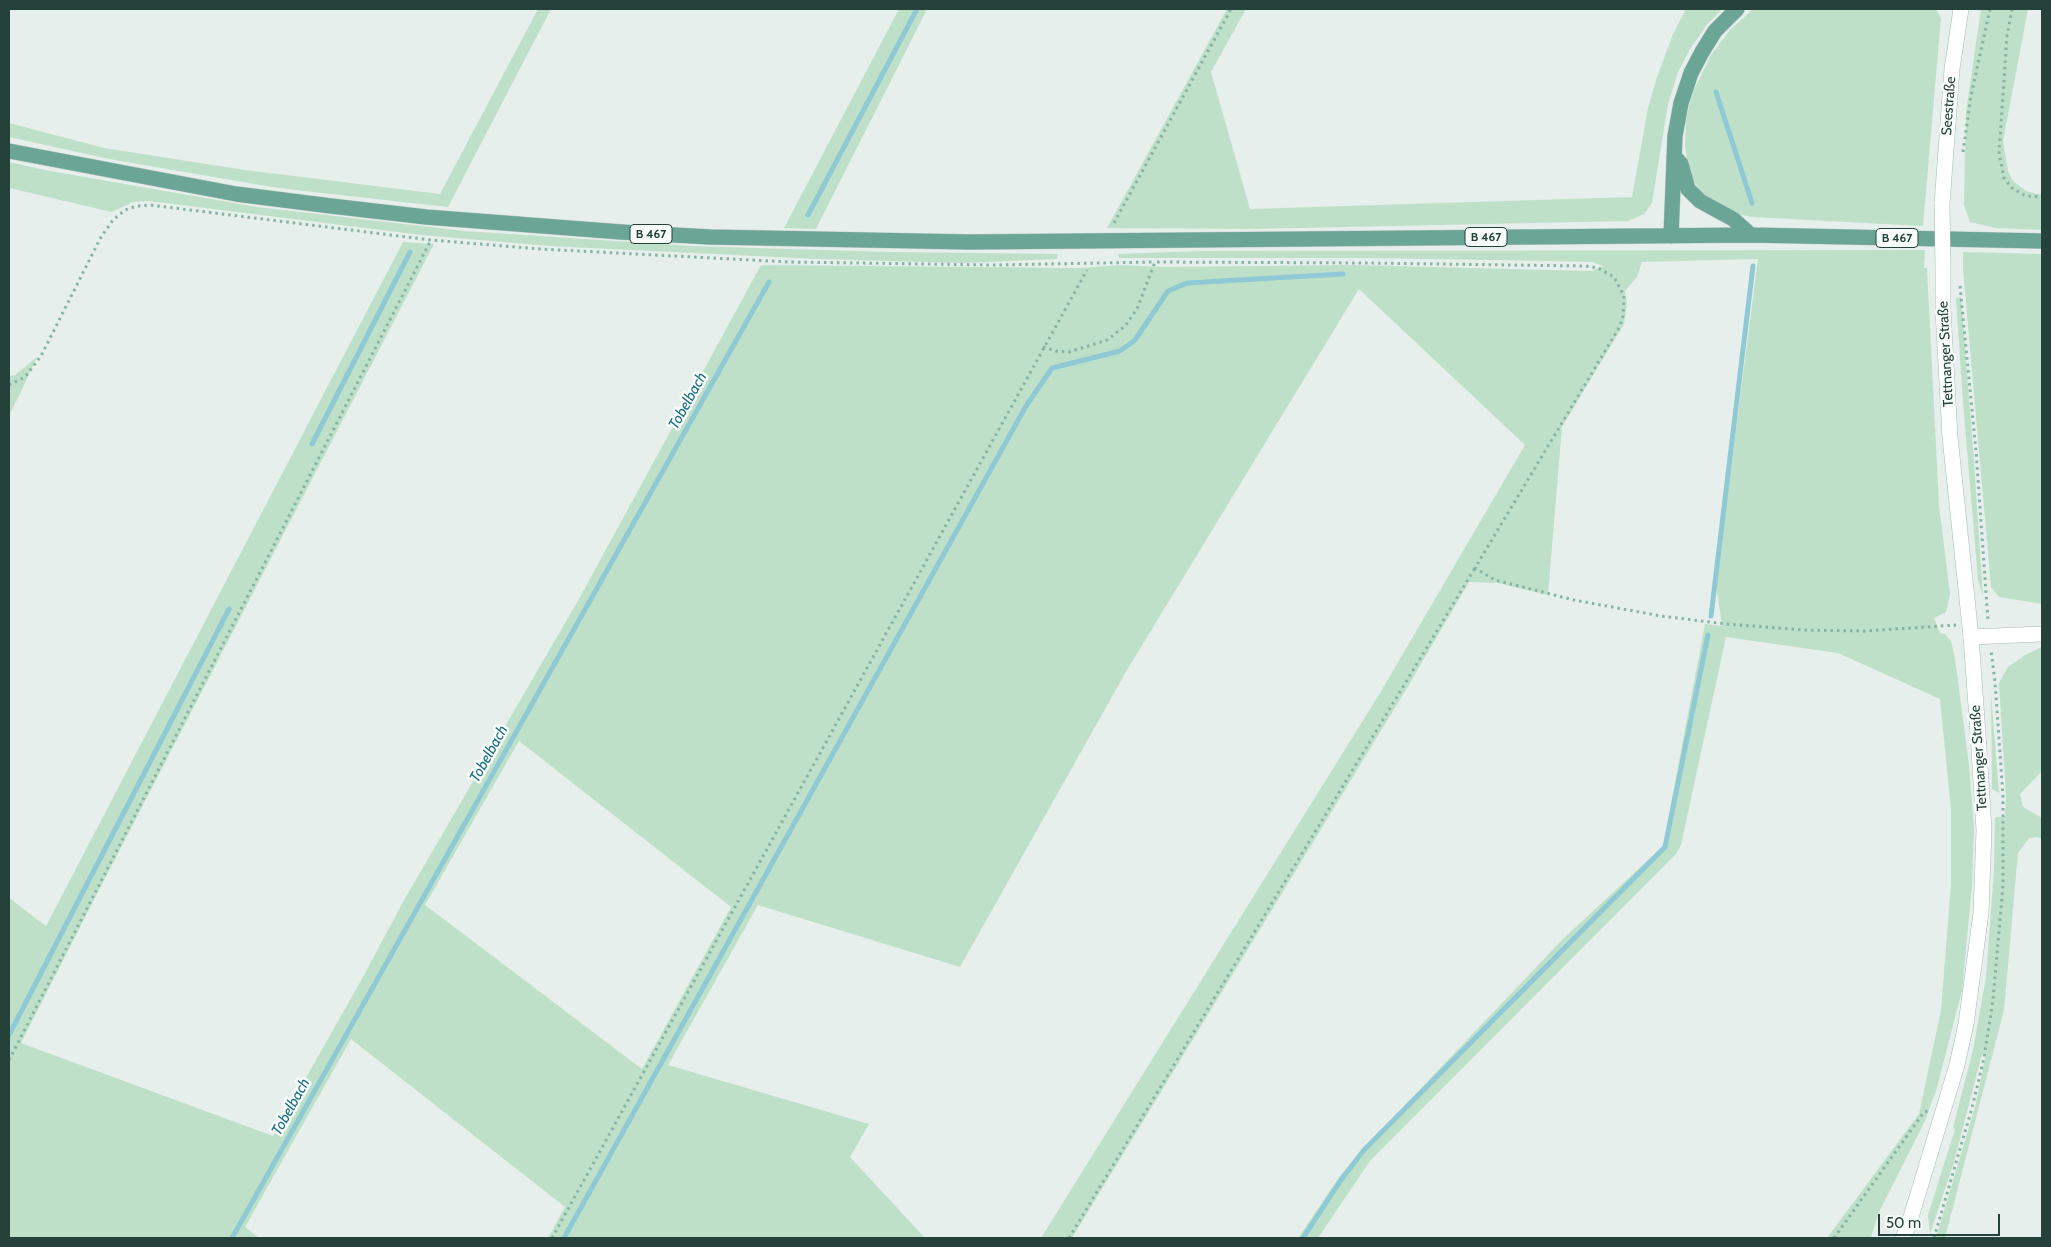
<!DOCTYPE html>
<html>
<head>
<meta charset="utf-8">
<style>
	body { margin:0 }
	#map { position:relative; width:2051px; height:1247px; overflow:hidden; background:#e6efeb; font-family:Cabin,sans-serif }
	canvas { display:block }
	.frame { position:absolute; inset:0; border:10px solid #24423a; pointer-events:none }
	.scale { position:absolute; left:1878px; top:1214px; width:122px; height:22px; box-sizing:border-box; border:2px solid #24423a; border-top:0; padding-left:6px; font-size:15px; line-height:18px; white-space:nowrap; color:#24423a; -webkit-text-stroke:4px #f7fbf9; paint-order:stroke }
</style>
</head>
<body>
<div id="map">
<canvas width="2051" height="1247"></canvas>
<div class="frame"></div>
<div class="scale">50 m</div>
</div>
<script>
const c = document.querySelector('canvas').getContext('2d');
c.lineJoin = 'round';
function fillPath(path, color) {
  c.fillStyle = color;
  c.fill(path, 'evenodd');
}
function poly(rows) {
  const path = new Path2D();
  for (const r of rows) {
    path.moveTo(r[0], r[1]);
    for (let i = 2; i < r.length; i += 2) path.lineTo(r[i], r[i + 1]);
  }
  return path;
}
function strokePath(path, color, width, dash) {
  c.strokeStyle = color;
  c.lineWidth = width;
  c.lineCap = dash ? 'butt' : 'round';
  c.setLineDash(dash || []);
  c.stroke(path);
}
function write(font, color, halo, rows, align = 'center') {
  c.font = font + ' Cabin,sans-serif';
  c.lineWidth = 5;
  c.setLineDash([]);
  c.textBaseline = 'middle';
  c.strokeStyle = halo;
  c.fillStyle = color;
  for (const [text, x, y, turn = 0] of rows) {
    c.save();
    c.translate(x, y);
    c.rotate((+turn || 0) * Math.PI / 180);
    c.textAlign = isNaN(turn) ? turn : align;
    if (halo) c.strokeText(text, 0, 0);
    c.fillText(text, 0, 0);
    c.restore();
  }
}
const green = poly([
	[538,9,551,9,448,207,278,188,109,159,9,137,9,123,104,148,245,170,440,194],
	[899,9,927,9,816,229,784,228],
	[1227,9,1246,9,1211,72,1250,209,1632,197,1648,108,1657,77,1673,34,1686,9,1722,9,1706,26,1690,49,1678,72,1668,104,1652,203,1644,214,1628,221,1254,229,1107,228],
	[1753,9,1936,9,1941,18,1923,226,1752,217,1732,213,1703,195,1694,181,1688,165,1685,146,1686,121,1691,96,1711,55,1730,30],
	[1981,9,2028,9,2003,141,2008,171,2013,181,2026,191,2042,195,2042,230,1995,228,1970,222,1964,205,1966,112],
	[9,162,50,171,257,207,465,231,691,246,890,252,1058,254,1057,259,962,263,816,259,550,246,421,235,149,201,133,202,112,212,9,188],
	[403,242,434,244,100,888,21,1043,273,1136,363,977,403,902,579,599,761,265,1080,268,1122,265,1163,267,1352,265,1592,271,1603,266,1592,262,1551,261,1363,258,1119,258,1118,254,1201,251,1925,250,1924,268,1927,268,1939,505,1950,594,1946,612,1934,618,1940,633,1945,634,1951,641,1955,658,1969,765,1974,828,1972,886,1962,991,1936,1091,1924,1123,1878,1214,1871,1238,1827,1238,1919,1114,1941,1010,1951,884,1951,810,1940,699,1838,653,1726,637,1681,845,1676,854,1370,1161,1318,1238,1298,1238,1339,1177,1363,1149,1564,938,1663,846,1705,624,1722,626,1716,584,1758,259,1642,262,1637,277,1625,291,1627,303,1624,324,1562,427,1548,595,1498,583,1469,582,1407,688,1072,1238,1041,1238,1380,693,1525,445,1359,289,1127,670,960,967,758,905,668,1065,869,1124,850,1157,925,1238,548,1238,565,1207,351,1039,245,1227,259,1238,9,1238,9,898,46,926],
	[519,741,731,907,642,1069,425,905],
	[1963,252,2042,254,2042,604,1999,597,1991,587,1963,269],
	[1961,297,1974,461,1983,596,1978,580,1963,402,1956,298],
	[37,357,20,394,9,415,9,376,15,375],
	[2042,647,2042,771,2020,794,2023,807,2042,818,2042,839,2037,837,2029,838,2018,853,2004,1010,1945,1238,1936,1238,1975,1107,1986,1054,1982,1054,1954,1162,1930,1234,1928,1215,1955,1129,1953,1128,1973,1050,1986,977,1994,870,1995,817,2005,817,2006,797,1999,683,2008,667,2025,655],
	[1991,692,1999,793,1992,789]
]);
const stream = poly([
	[1716,92,1752,203],
	[808,215,917,9],
	[312,444,410,252],
	[1711,616,1753,266],
	[9,1035,229,609],
	[232,1238,769,282],
	[564,1238,1026,406,1052,368,1120,351,1135,340,1168,291,1187,283,1343,274],
	[1303,1238,1341,1180,1364,1150,1665,847,1708,635]
]);
const path = poly([
	[2012,9,2007,36,1999,153,2004,178,2012,188,2026,196,2042,197],
	[1963,152,1971,96,1990,9],
	[1114,223,1231,9],
	[1960,286,1976,451,1988,621],
	[1043,347,1056,351,1069,352,1107,340,1125,326,1137,309,1155,262,1367,263,1586,266,1598,268,1614,277,1624,296,1623,316,1620,326,1475,568,1495,580,1574,600,1661,616,1726,624,1803,630,1865,631,1956,625],
	[9,385,25,377,41,356,101,237,113,220,125,210,137,206,150,205,431,240,540,249,789,262,993,265,1155,262],
	[9,1060,431,240],
	[552,1238,1087,270],
	[1069,1238,1475,568],
	[1834,1238,1924,1112,1928,1111],
	[1934,1238,1972,1108,1984,1058,1993,1000,2003,885,2003,796,1995,682,1991,650]
]);
const minor = poly([
	[1971,637,2042,634]
]);
const secondary = poly([
	[1942,204,1952,69,1961,9],
	[1903,1238,1911,1217,1957,1065,1966,1024,1981,913,1984,830,1978,734,1971,637,1950,437,1943,310,1943,268]
]);
const primary = poly([
	[9,151,236,194,331,206,426,217,621,232,710,237,969,242,1751,235,2042,241],
	[1674,156,1681,164,1688,189,1700,201,1733,219,1751,235],
	[1671,236,1675,136,1681,103,1691,73,1702,52,1715,31,1737,9]
]);
const secondaryBridge = poly([
	[1942,204,1943,268]
]);
const shields = [
	[651,234,42],
	[1486,237,42],
	[1897,238,42]
];
const shieldNames = [
	["B 467",651,234],
	["B 467",1486,237],
	["B 467",1897,238]
];
const streetNames = [
	["Seestraße",1949,106,-86],
	["Tettnanger Straße",1946,354,-93],
	["Tettnanger Straße",1979,758,-94]
];
const waterNames = [
	["Tobelbach",688,401,-61],
	["Tobelbach",489,754,-61],
	["Tobelbach",291,1107,-61]
];
fillPath(green, '#bfe0c8');
strokePath(stream, '#8ec9d4', 5);
strokePath(minor, '#a8b8b2', 16);
strokePath(secondary, '#a4bbb3', 16);
strokePath(primary, '#c2cac8', 16);
strokePath(path, '#86b3a5', 3, [2.5, 4]);
strokePath(minor, '#fff', 15);
strokePath(secondary, '#fff', 15);
strokePath(primary, '#6aa596', 15);
strokePath(secondaryBridge, '#a4bbb3', 16, []);
strokePath(secondaryBridge, '#fff', 15);
for (const [x, y, w] of shields) {
  const box = new Path2D();
  box.roundRect(x - w / 2, y - 9.5, w, 19, 4);
  c.fillStyle = '#f7fbf9';
  c.fill(box);
  strokePath(box, '#24423a', 1);
}
write('bold 12px', '#24423a', null, shieldNames);
write('14px', '#24423a', '#f7fbf9', streetNames);
write('italic 15px', '#1c6f80', '#f7fbf9', waterNames);
</script>
</body>
</html>
